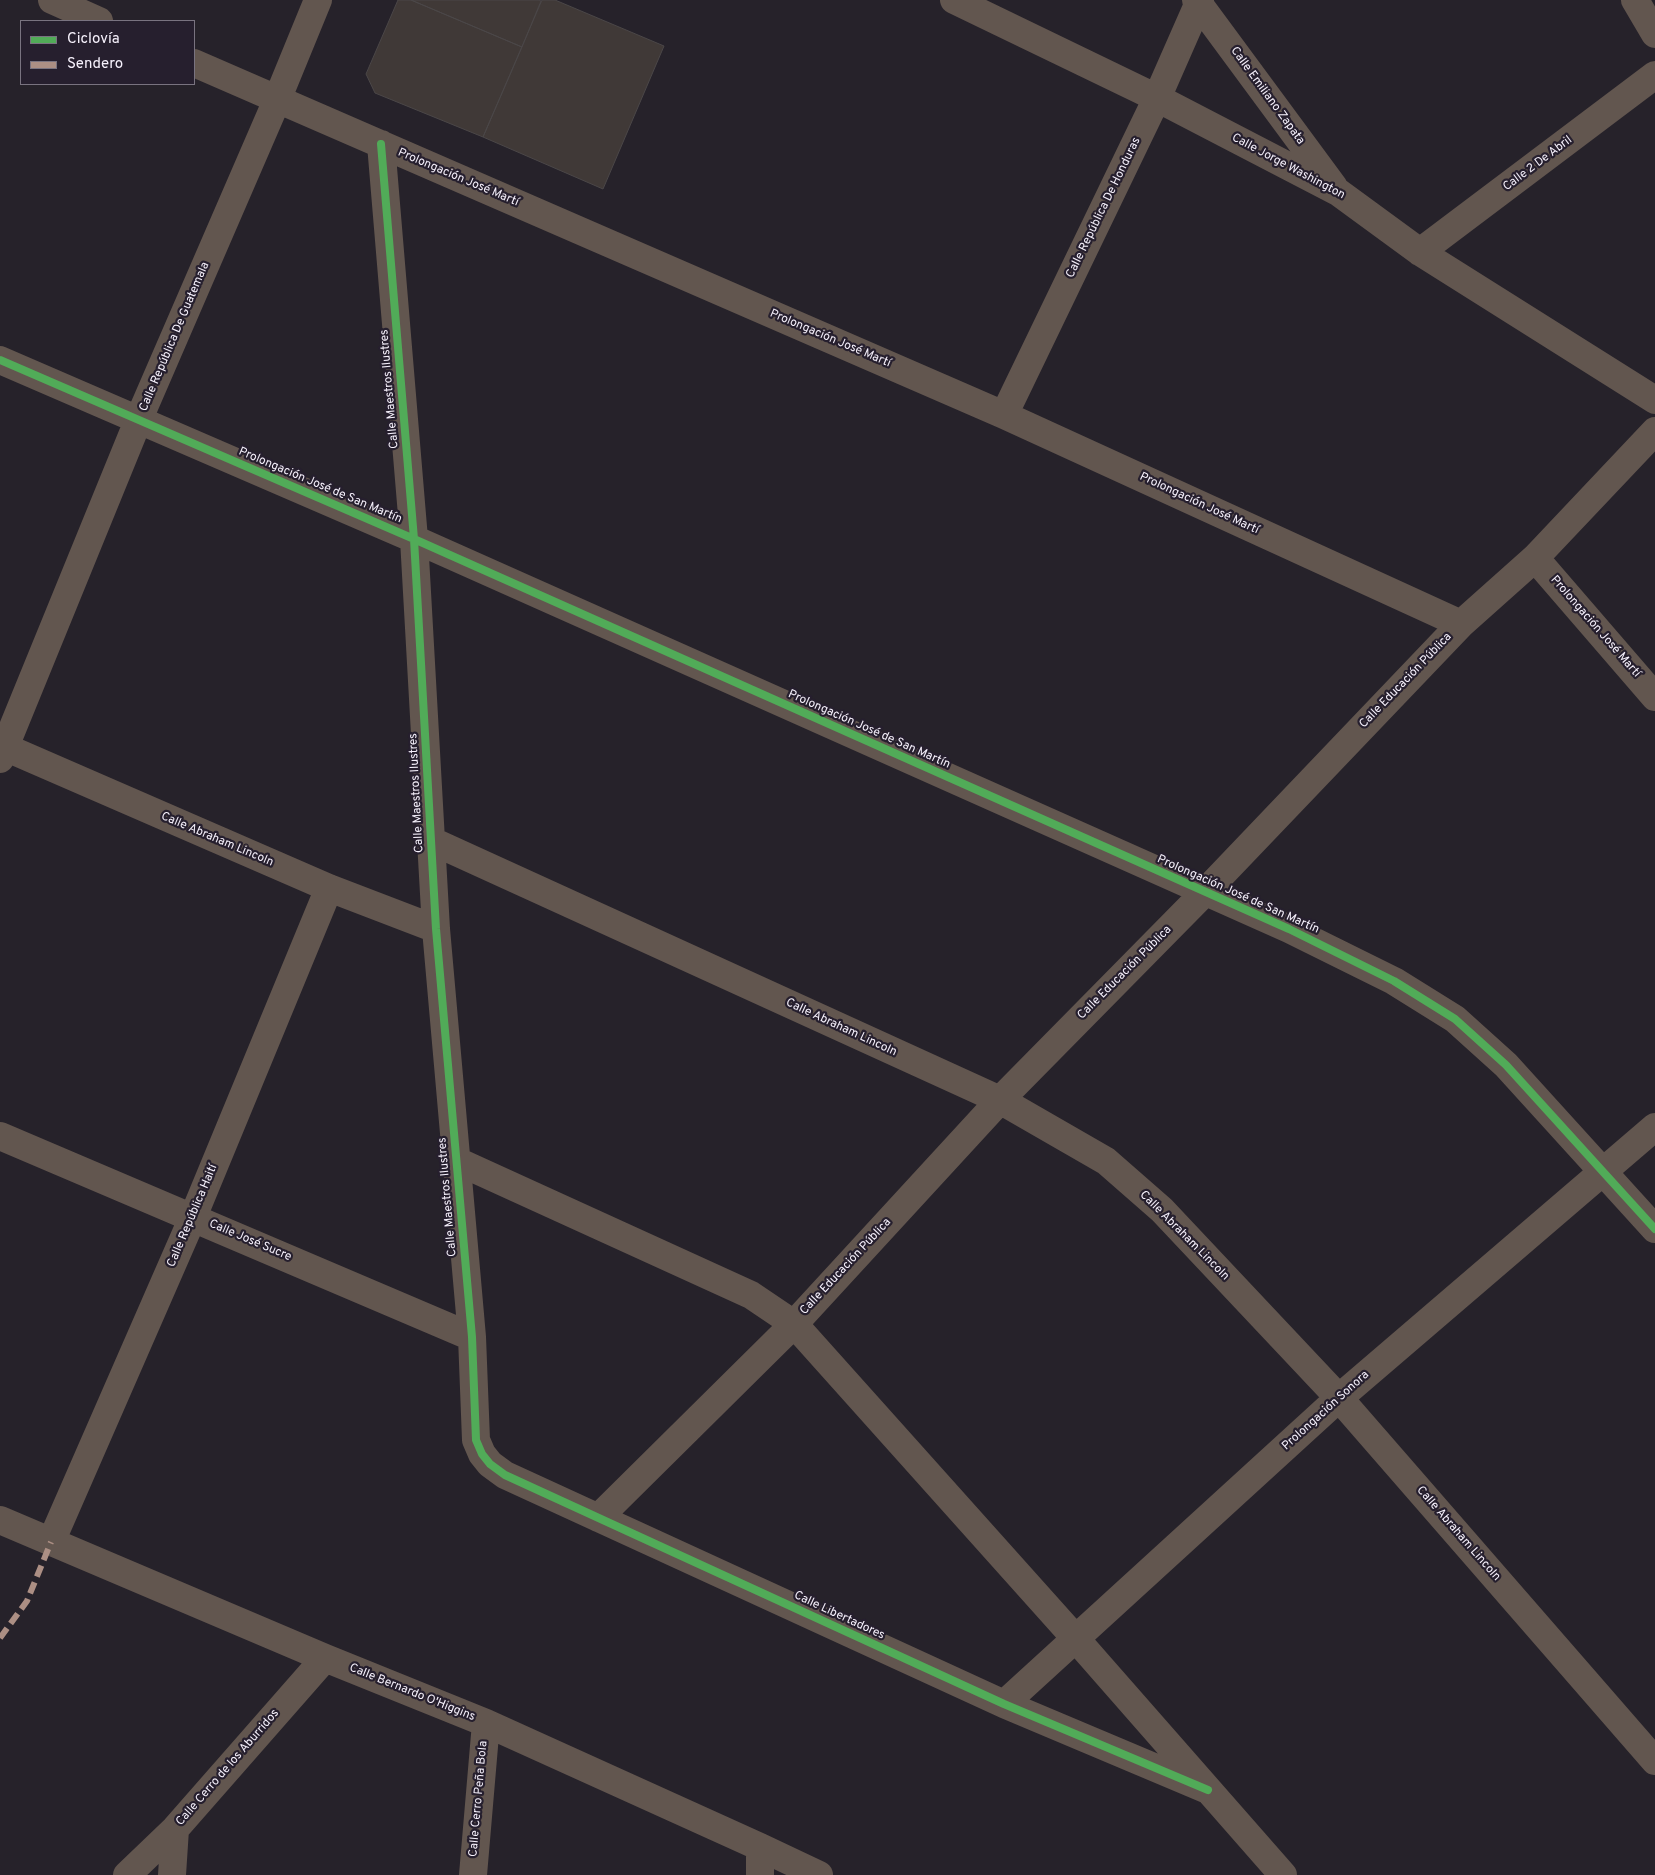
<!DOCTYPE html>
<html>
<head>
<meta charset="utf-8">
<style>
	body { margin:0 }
	#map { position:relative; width:1655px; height:1875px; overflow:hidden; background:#26222a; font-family:Overpass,sans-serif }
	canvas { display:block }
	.legend { position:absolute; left:20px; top:20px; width:175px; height:65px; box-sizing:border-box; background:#261f2e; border:1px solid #797380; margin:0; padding:6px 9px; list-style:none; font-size:15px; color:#f6f1fc }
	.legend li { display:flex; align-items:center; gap:10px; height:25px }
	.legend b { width:25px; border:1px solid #797380 }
</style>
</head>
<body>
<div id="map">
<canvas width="1655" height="1875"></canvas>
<ul class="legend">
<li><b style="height:6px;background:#51ab58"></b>Ciclovía</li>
<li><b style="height:6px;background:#ac8f84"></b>Sendero</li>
</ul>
</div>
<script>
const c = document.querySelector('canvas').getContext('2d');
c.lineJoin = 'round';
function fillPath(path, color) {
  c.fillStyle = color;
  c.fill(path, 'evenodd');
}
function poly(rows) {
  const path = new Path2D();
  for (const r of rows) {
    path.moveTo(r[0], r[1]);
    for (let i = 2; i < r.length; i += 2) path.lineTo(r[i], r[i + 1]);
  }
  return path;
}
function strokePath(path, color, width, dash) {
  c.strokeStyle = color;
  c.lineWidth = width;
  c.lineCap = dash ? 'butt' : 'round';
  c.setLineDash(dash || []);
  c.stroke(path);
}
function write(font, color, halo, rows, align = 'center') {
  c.font = font + ' Overpass,sans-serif';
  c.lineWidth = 4.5;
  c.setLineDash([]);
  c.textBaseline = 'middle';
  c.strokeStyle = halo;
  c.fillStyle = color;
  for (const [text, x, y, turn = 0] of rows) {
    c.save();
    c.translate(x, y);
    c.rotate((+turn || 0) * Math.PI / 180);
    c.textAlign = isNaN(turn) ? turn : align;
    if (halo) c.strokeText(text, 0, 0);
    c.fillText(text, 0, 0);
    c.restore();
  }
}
const building = poly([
	[398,0,411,0,522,47,483,137,375,93,366,74,398,0],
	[411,0,539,0,541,1,522,47,411,0],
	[542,0,555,0,664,46,603,189,483,137,542,0]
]);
const minor = poly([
	[52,0,99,21],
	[954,0,1157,98,1338,192,1420,252,1655,400],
	[1196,0,1334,187],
	[1635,0,1655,34],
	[194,63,1004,415,1461,624],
	[381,144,414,539,436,929,472,1337,476,1440,482,1454,490,1464,505,1475,1004,1704,1208,1790],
	[1420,252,1655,75],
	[0,360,414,539,1289,929,1394,981,1455,1019,1506,1065,1655,1229],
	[1004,415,1157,98,1200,0],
	[1535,558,1655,697],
	[0,745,329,888,436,929],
	[0,759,138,421,277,100,318,0],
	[432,841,1000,1100,1106,1161,1162,1210,1339,1398,1655,1761],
	[0,1136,472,1337],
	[457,1161,751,1295,794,1324,1076,1639,1283,1875],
	[598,1518,794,1324,1000,1100,1205,892,1461,624,1535,558,1655,431],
	[0,1520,325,1658,486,1723,760,1847,819,1875],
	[51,1542,193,1217,329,888],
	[1004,1704,1339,1398,1655,1127],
	[127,1875,175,1829,325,1658],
	[172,1875,175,1829],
	[473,1875,486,1723],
	[760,1875,760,1847]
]);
const quiet = poly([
	[0,1638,27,1601,51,1542]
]);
const cycleway = poly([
	[381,144,414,539,436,929,472,1337,476,1440,482,1454,490,1464,505,1475,1004,1704,1208,1790],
	[0,360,414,539,1289,929,1394,981,1455,1019,1506,1065,1655,1229]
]);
const streetNames = [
	["Calle Emiliano Zapata",1267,96,54],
	["Calle 2 De Abril",1538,164,-37],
	["Calle Jorge Washington",1288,167,28],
	["Prolongación José Martí",458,178,23],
	["Calle República De Honduras",1104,208,-64],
	["Calle República De Guatemala",175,337,-67],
	["Prolongación José Martí",830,339,23],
	["Calle Maestros Ilustres",390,389,-95],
	["Prolongación José de San Martín",320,486,23],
	["Prolongación José Martí",1199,504,25],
	["Prolongación José Martí",1595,627,49],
	["Calle Educación Pública",1406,681,-46],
	["Prolongación José de San Martín",869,730,24],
	["Calle Maestros Ilustres",417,793,-93],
	["Calle Abraham Lincoln",217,840,23],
	["Prolongación José de San Martín",1238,895,24],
	["Calle Educación Pública",1125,973,-45],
	["Calle Abraham Lincoln",841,1028,25],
	["Calle Maestros Ilustres",448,1197,-95],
	["Calle República Haití",193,1216,-67],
	["Calle Abraham Lincoln",1184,1236,45],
	["Calle José Sucre",250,1241,23],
	["Calle Educación Pública",846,1267,-47],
	["Prolongación Sonora",1326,1411,-42],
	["Calle Abraham Lincoln",1458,1534,49],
	["Calle Libertadores",839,1616,25],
	["Calle Bernardo O'Higgins",412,1693,22],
	["Calle Cerro de los Aburridos",228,1768,-49],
	["Calle Cerro Peña Bola",479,1799,-85]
];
fillPath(building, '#403937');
strokePath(building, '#4b4748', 1);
strokePath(minor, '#62564f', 28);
strokePath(quiet, '#ac8f84', 6, [12, 6]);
strokePath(cycleway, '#51ab58', 8);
write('12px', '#f6f1fc', '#261f2e', streetNames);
</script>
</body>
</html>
